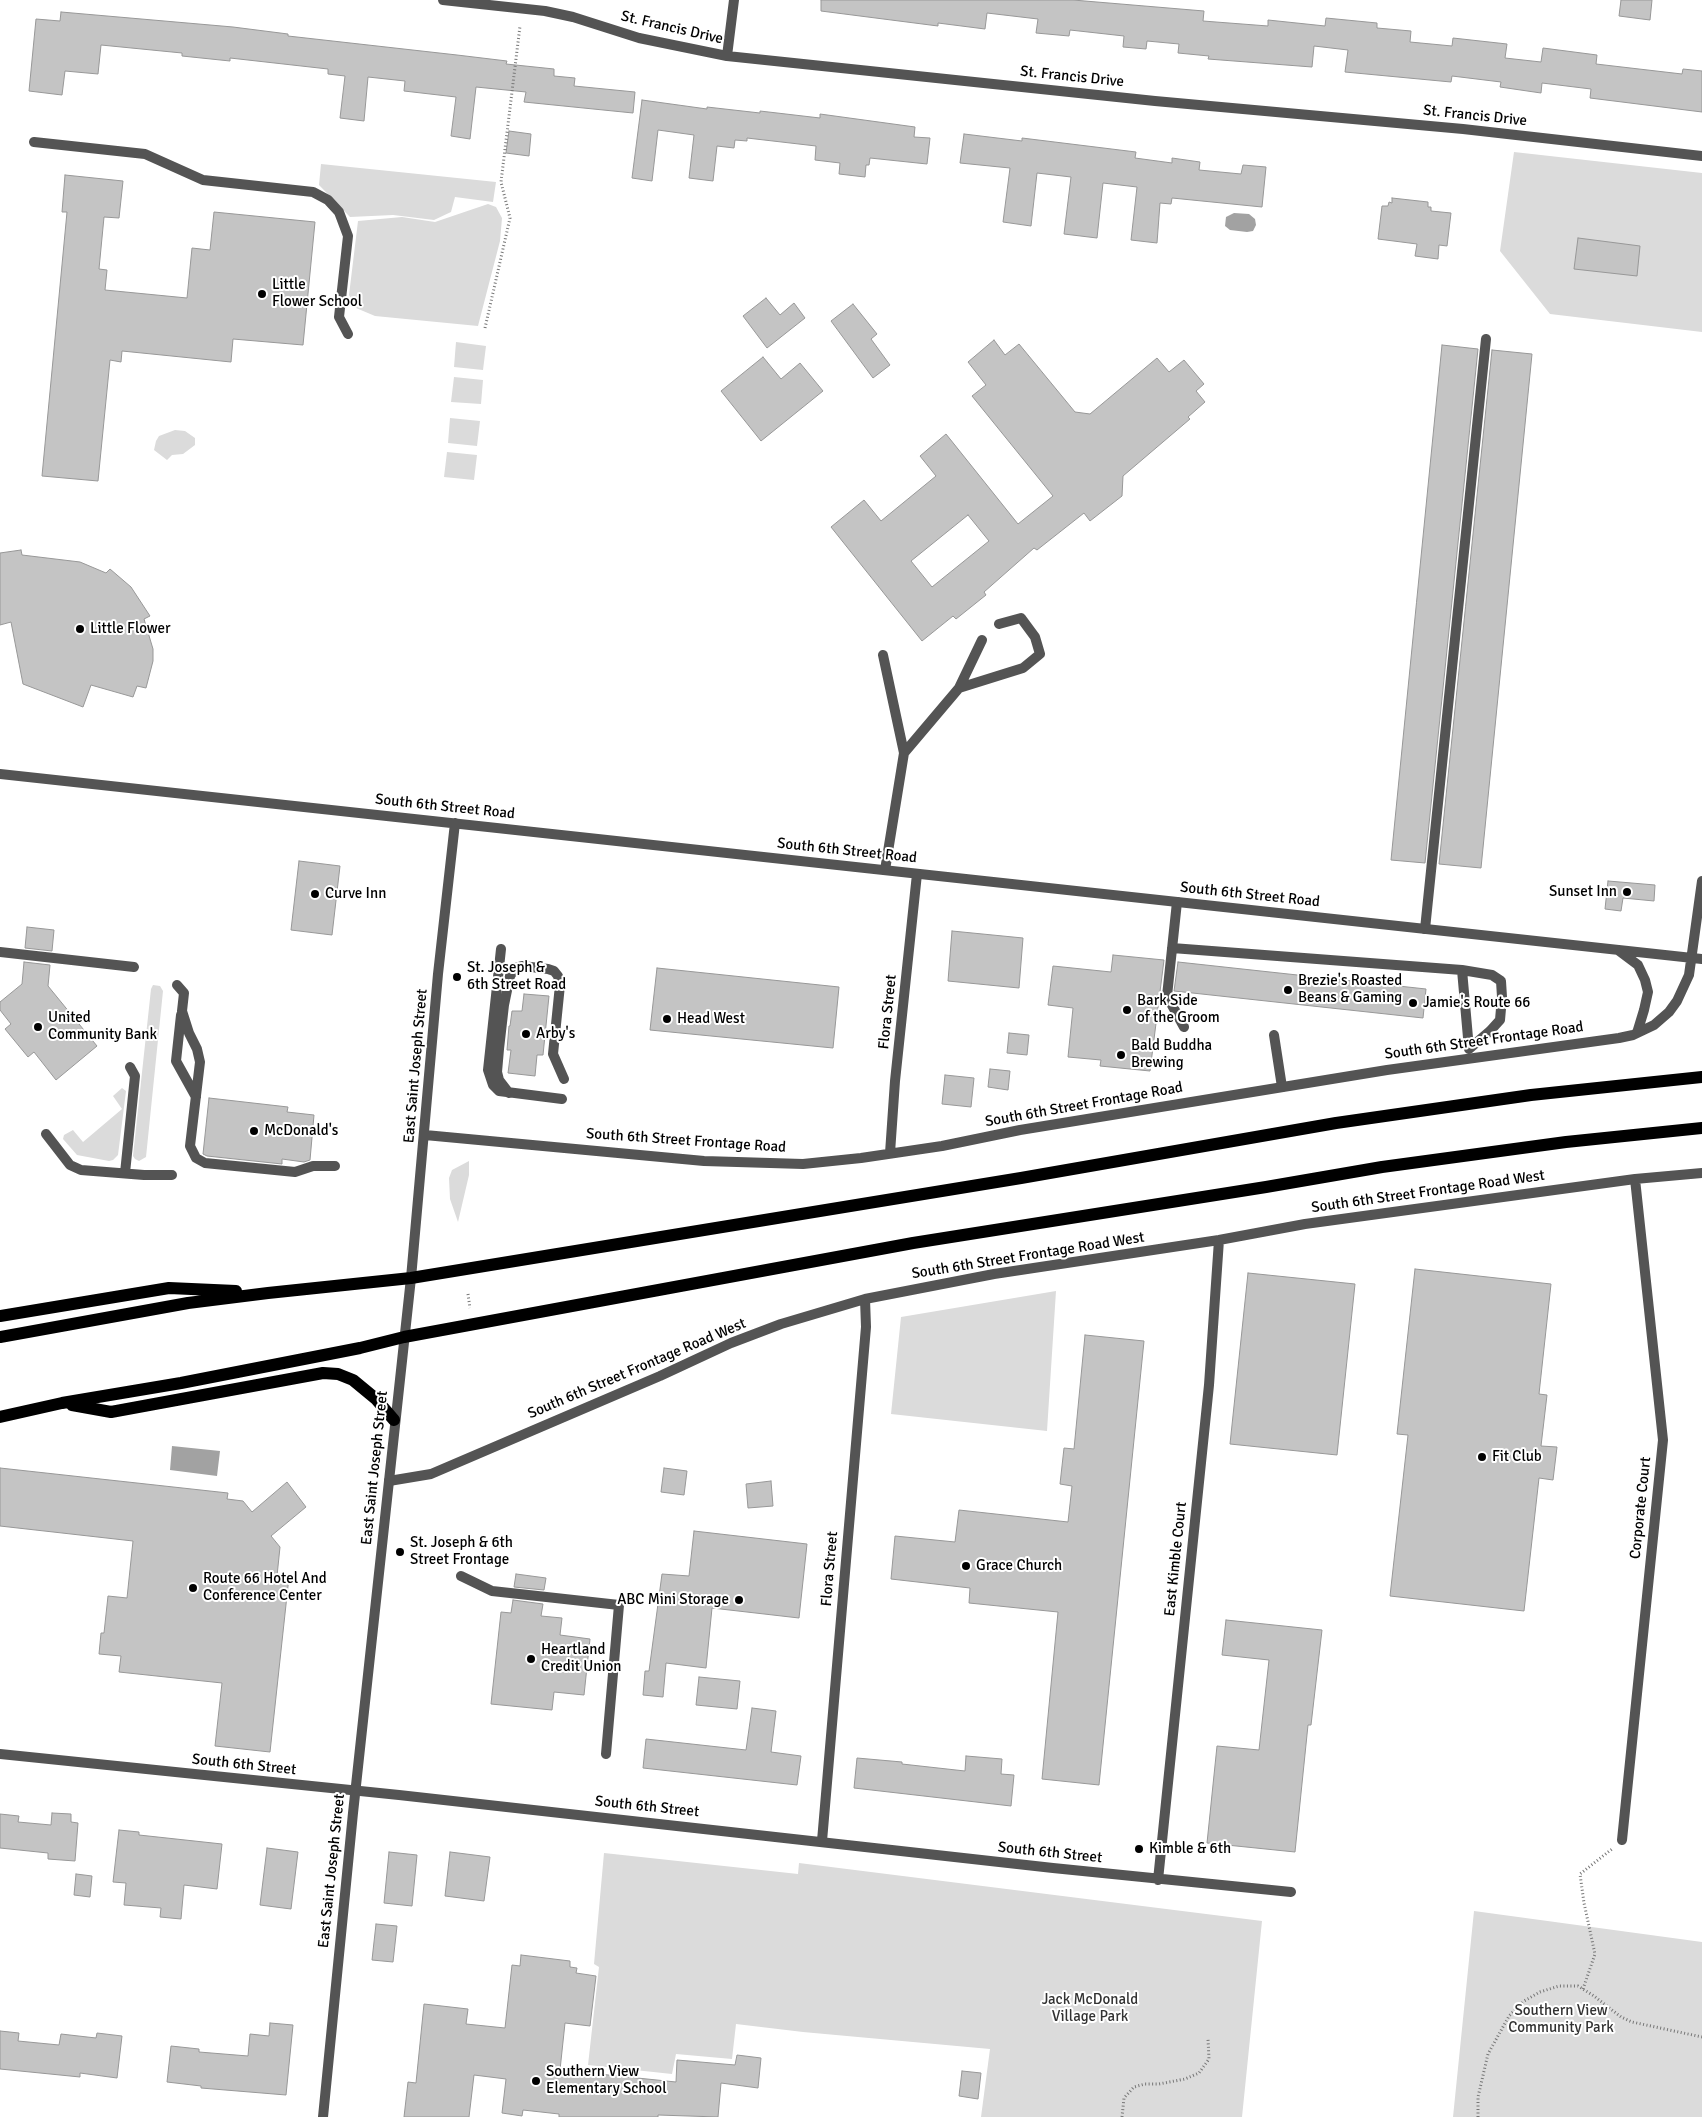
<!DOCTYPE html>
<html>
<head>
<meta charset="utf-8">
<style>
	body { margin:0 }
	canvas { display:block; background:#fff }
</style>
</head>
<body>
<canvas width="1702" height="2117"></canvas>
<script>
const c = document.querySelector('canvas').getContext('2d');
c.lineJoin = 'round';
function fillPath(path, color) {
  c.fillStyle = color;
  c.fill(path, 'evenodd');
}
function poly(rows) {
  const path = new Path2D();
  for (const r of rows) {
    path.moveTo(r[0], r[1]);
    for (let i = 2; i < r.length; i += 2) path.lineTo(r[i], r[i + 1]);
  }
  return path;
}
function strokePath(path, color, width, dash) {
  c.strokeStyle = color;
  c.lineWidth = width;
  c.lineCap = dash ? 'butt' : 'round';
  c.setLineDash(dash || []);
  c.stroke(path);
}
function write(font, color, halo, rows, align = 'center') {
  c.font = font + ' Signika,sans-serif';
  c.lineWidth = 4;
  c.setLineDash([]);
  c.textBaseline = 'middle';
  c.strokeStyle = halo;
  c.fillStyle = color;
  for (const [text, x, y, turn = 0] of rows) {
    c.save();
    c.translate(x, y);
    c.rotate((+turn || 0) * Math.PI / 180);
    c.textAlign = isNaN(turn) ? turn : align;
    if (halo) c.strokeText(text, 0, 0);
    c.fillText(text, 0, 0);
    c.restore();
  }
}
const green = poly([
	[1514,152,1702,173,1702,332,1550,314,1500,251],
	[321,164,496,182,493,202,455,197,451,212,434,220,393,215,350,217,319,185],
	[488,204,496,207,502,218,500,241,478,326,375,316,356,308,349,295,358,221,402,217,435,222],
	[456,342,486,346,483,370,454,367],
	[454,377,483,380,481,404,451,402],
	[450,418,480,421,477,446,448,443],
	[175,430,185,431,195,438,195,445,183,454,172,455,167,460,154,450,156,441,159,436],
	[447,452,477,455,474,480,444,477],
	[153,985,160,986,163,991,146,1157,139,1161,135,1159,133,1156,151,989],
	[122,1088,126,1091,118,1155,113,1160,109,1161,77,1155,63,1139,64,1135,73,1130,83,1142,122,1109,113,1096],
	[469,1161,469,1175,458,1222,450,1199,449,1178,452,1170],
	[1056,1291,1047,1431,891,1414,901,1317],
	[604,1853,798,1874,799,1863,1262,1921,1242,2117,981,2117,990,2049,803,2032,736,2024,732,2059,676,2054,672,2074,588,2065,599,1967,594,1964],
	[1474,1911,1702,1942,1702,2117,1453,2117]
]);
const water = poly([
	[1234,213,1249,214,1255,219,1256,225,1253,231,1247,232,1230,230,1225,226,1226,217],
	[172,1446,220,1451,217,1476,170,1470]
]);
const building = poly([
	[821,0,1073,0,1204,11,1203,21,1268,26,1268,20,1325,26,1326,18,1377,23,1377,28,1411,31,1410,42,1452,46,1453,38,1507,44,1505,58,1541,62,1543,48,1597,55,1596,64,1682,74,1683,69,1702,71,1702,112,1590,98,1591,89,1542,83,1541,93,1500,87,1501,82,1452,76,1451,82,1345,72,1348,50,1314,46,1312,67,1208,59,1209,56,1178,53,1179,44,1147,41,1146,49,1123,47,1124,36,1070,30,1069,36,1036,33,1038,19,987,13,985,29,938,23,938,26,821,11,821,0],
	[1621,0,1652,0,1650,20,1619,16,1621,0],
	[61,12,233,27,288,34,288,36,457,55,507,61,506,64,554,69,554,76,575,78,574,86,635,92,633,113,524,102,526,92,476,87,470,139,451,136,456,97,404,91,405,81,368,77,364,121,340,118,345,76,328,74,328,69,230,58,230,61,182,56,182,53,101,45,98,74,65,71,62,95,29,91,36,19,60,21,61,12],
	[642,100,707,109,707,107,760,113,760,111,820,118,820,114,915,127,914,137,930,138,927,164,870,158,869,165,866,165,865,177,839,174,840,163,815,160,816,146,747,138,747,141,735,140,734,148,717,146,713,181,689,178,694,135,658,130,652,181,632,178,642,100],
	[509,131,531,134,529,156,506,153,509,131],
	[964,134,1022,141,1022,138,1136,152,1135,158,1172,163,1172,158,1200,162,1199,170,1241,174,1243,165,1266,167,1262,207,1172,198,1171,204,1160,203,1157,243,1131,240,1137,187,1103,183,1097,238,1064,234,1071,177,1037,173,1031,226,1003,222,1010,168,960,163,964,134],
	[65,175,123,181,119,218,104,217,99,269,107,270,105,290,187,298,192,248,210,250,214,212,315,222,303,345,233,339,231,362,122,351,121,362,110,360,98,481,42,476,67,212,62,212,65,175],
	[1392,198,1428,202,1428,207,1431,207,1431,211,1451,213,1447,246,1439,245,1438,259,1415,256,1417,244,1378,239,1382,206,1388,206,1389,202,1392,203,1392,198],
	[1578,238,1640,246,1637,276,1574,269,1578,238],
	[766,298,780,315,794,303,805,318,767,348,743,316,766,298],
	[853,304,877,334,871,339,890,365,873,378,831,321,853,304],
	[994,340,1005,355,1019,344,1075,412,1090,414,1157,358,1169,372,1184,360,1204,384,1196,391,1205,402,1188,417,1190,419,1123,476,1122,496,1090,521,1084,513,1037,550,1034,548,984,592,986,595,956,619,953,616,922,641,831,527,864,500,881,521,936,476,920,456,946,434,1018,524,1053,496,972,396,986,385,968,362,994,340],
	[968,515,989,541,932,587,911,561,968,515],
	[1442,345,1478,349,1425,863,1391,860,1442,345],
	[1492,350,1532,354,1481,868,1439,864,1492,350],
	[763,357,781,379,800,363,823,391,761,441,721,391,763,357],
	[21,550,22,555,80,562,106,573,110,569,131,587,150,616,144,619,153,649,153,661,146,688,137,686,133,697,91,685,83,707,23,684,11,622,0,625,0,553,21,550],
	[299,861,340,866,332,935,291,930,299,861],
	[1608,881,1655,885,1654,901,1623,898,1621,911,1605,909,1608,881],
	[27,927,54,930,52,951,25,948,27,927],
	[952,931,1023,938,1019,988,948,981,952,931],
	[1113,955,1164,960,1150,1071,1100,1066,1101,1060,1068,1057,1073,1008,1048,1005,1053,966,1111,972,1113,955],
	[24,962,50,965,48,986,97,1046,56,1080,34,1052,28,1057,5,1029,11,1024,0,1010,0,1002,22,984,24,962],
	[1178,962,1426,989,1423,1018,1174,991,1178,962],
	[657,968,839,987,833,1048,650,1030,657,968],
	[524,994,549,996,543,1055,537,1055,535,1076,508,1073,511,1050,507,1050,509,1026,510,1026,512,1011,522,1011,524,994],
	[1009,1033,1029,1035,1027,1055,1007,1053,1009,1033],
	[990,1069,1010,1071,1008,1090,988,1087,990,1069],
	[945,1075,974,1078,971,1107,942,1104,945,1075],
	[209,1098,288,1107,287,1112,314,1115,310,1160,304,1162,282,1159,282,1164,207,1156,203,1154,209,1098],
	[1415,1269,1551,1284,1539,1394,1547,1395,1541,1446,1557,1447,1553,1480,1539,1478,1524,1611,1390,1596,1408,1435,1397,1434,1415,1269],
	[1248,1273,1355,1284,1337,1455,1230,1444,1248,1273],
	[1085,1335,1144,1341,1099,1785,1042,1779,1058,1612,969,1603,970,1588,891,1579,895,1536,955,1542,959,1510,1068,1522,1072,1486,1060,1484,1064,1448,1074,1449,1085,1335],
	[0,1468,228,1493,227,1499,243,1501,252,1512,287,1482,306,1507,271,1536,280,1547,277,1576,289,1577,270,1752,215,1746,222,1683,119,1672,121,1656,99,1654,101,1633,104,1633,108,1596,127,1598,133,1541,0,1526,0,1468],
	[664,1468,687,1471,684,1495,661,1492,664,1468],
	[771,1481,773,1506,748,1508,746,1484,771,1481],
	[694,1531,807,1544,799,1618,712,1608,706,1668,666,1663,663,1697,643,1695,645,1671,649,1671,662,1574,689,1576,694,1531],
	[516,1574,546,1578,544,1590,514,1587,516,1574],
	[513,1600,543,1604,541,1616,562,1618,560,1635,590,1639,584,1695,554,1692,552,1710,491,1704,501,1612,511,1613,513,1600],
	[1226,1620,1322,1630,1311,1725,1308,1725,1295,1852,1207,1843,1217,1746,1259,1750,1269,1660,1222,1655,1226,1620],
	[699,1677,740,1681,737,1709,696,1705,699,1677],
	[752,1708,776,1711,771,1752,801,1756,797,1785,643,1768,646,1739,746,1750,752,1708],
	[966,1756,1002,1759,1001,1774,1014,1775,1011,1806,854,1788,857,1758,902,1762,902,1764,965,1771,966,1756],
	[52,1813,71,1814,71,1822,78,1823,75,1861,48,1859,48,1853,0,1848,0,1814,19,1816,18,1822,51,1825,52,1813],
	[119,1830,139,1832,139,1835,222,1844,217,1889,184,1885,181,1919,160,1917,161,1908,124,1905,126,1883,113,1882,119,1830],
	[267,1848,298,1852,291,1909,260,1905,267,1848],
	[389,1852,417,1855,412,1906,384,1903,389,1852],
	[450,1852,490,1857,484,1901,445,1896,450,1852],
	[76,1874,92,1876,90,1897,74,1895,76,1874],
	[376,1924,397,1926,393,1962,372,1960,376,1924],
	[521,1955,570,1961,570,1967,577,1968,576,1973,596,1976,590,2026,565,2023,560,2070,676,2082,677,2060,735,2065,737,2055,761,2058,758,2088,721,2083,718,2117,658,2115,658,2117,559,2117,559,2114,523,2110,522,2116,502,2113,506,2079,474,2075,469,2117,404,2117,408,2082,416,2083,424,2004,468,2009,466,2024,505,2028,512,1965,520,1966,521,1955],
	[270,2023,293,2025,286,2095,201,2088,201,2086,167,2082,171,2046,199,2049,199,2052,248,2056,250,2034,269,2036,270,2023],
	[0,2031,19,2033,18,2041,59,2045,61,2034,96,2038,97,2033,122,2036,117,2078,80,2073,80,2077,0,2069,0,2031],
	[962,2071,981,2073,978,2099,959,2096,962,2071]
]);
const path = poly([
	[485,328,510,218,501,182,520,26],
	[468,1294,470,1308],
	[1583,1989,1595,1954,1584,1903,1580,1874,1612,1849],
	[1122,2117,1124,2098,1134,2087,1145,2084,1159,2084,1185,2079,1199,2073,1209,2059,1208,2039],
	[1478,2117,1478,2097,1488,2054,1509,2016,1524,2001,1540,1992,1559,1986,1578,1986,1594,1996,1621,2017,1632,2022,1702,2037]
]);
const service = poly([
	[34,142,145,154,203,180,313,192,328,200,339,212,348,236,339,317,348,334],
	[883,655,904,753,885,870],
	[959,688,982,640],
	[904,753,959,688,1023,668,1040,654,1035,637,1021,618,999,624],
	[1177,902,1167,996,1184,1027],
	[1425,929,1486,339],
	[1172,948,1462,970,1492,975,1501,981,1502,997,1500,1020,1490,1031,1469,1049,1462,970],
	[501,949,488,1070,493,1085,499,1091,562,1099],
	[0,952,134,967],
	[177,985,184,993,182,1011,189,1033,197,1049,200,1062,190,1146,196,1158,205,1163,295,1172,313,1166,335,1166],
	[181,1015,176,1061,196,1097],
	[1274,1035,1282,1087],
	[509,1093,499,1080,497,1072,499,1049,504,1005,510,976,515,968,522,966,548,969,554,971,558,976,560,985,553,1054,564,1079],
	[46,1134,70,1165,81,1170,144,1175,172,1175],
	[125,1173,135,1076,130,1067],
	[461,1576,492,1591,619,1605,606,1754]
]);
const minor = poly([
	[443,0,545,11,573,17,639,38,727,56,1155,101,1463,129,1702,156],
	[727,56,734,0],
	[0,774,1702,959],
	[1618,950,1638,965,1645,980,1648,992,1644,1010,1637,1033],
	[425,1135,704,1161,803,1164,861,1158,942,1146,1020,1130,1387,1070,1619,1038,1633,1035,1654,1025,1669,1012,1677,1001,1689,975,1702,881],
	[890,1153,895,1081,917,874],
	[411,1278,438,974,455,823],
	[389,1481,431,1474,660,1376,731,1343,781,1324,865,1299,994,1274,1219,1240,1305,1224,1635,1179,1702,1173],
	[0,1754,399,1795,1053,1868,1291,1892],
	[1622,1840,1663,1440,1635,1179],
	[822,1841,866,1327,865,1299],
	[1158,1880,1209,1385,1219,1240]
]);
const tertiary = poly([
	[323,2117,353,1813,411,1278]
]);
const primary = poly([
	[0,1316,169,1288,236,1291],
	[0,1337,188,1303,268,1293,411,1278,1021,1178,1336,1123,1531,1095,1702,1077],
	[72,1405,111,1412,323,1373,338,1374,353,1380,376,1399,394,1420],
	[0,1417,62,1403,181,1383,360,1348,404,1337,913,1243,1266,1187,1382,1167,1566,1142,1702,1128]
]);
const markers = [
	[262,294,5,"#000"],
	[80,629,5,"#000"],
	[1627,892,5,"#000"],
	[315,894,5,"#000"],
	[457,977,5,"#000"],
	[1288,990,5,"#000"],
	[1413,1003,5,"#000"],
	[1127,1010,5,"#000"],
	[667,1019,5,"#000"],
	[38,1027,5,"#000"],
	[526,1034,5,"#000"],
	[1121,1055,5,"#000"],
	[254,1131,5,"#000"],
	[1482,1457,5,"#000"],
	[400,1552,5,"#000"],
	[966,1566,5,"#000"],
	[193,1588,5,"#000"],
	[739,1600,5,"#000"],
	[531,1659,5,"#000"],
	[1139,1849,5,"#000"],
	[536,2081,5,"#000"]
];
const streetNames = [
	["St. Francis Drive",672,28,13],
	["St. Francis Drive",1072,77,6],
	["St. Francis Drive",1475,116,6],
	["South 6th Street Road",445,807,6],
	["South 6th Street Road",847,851,6],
	["South 6th Street Road",1250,895,6],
	["Flora Street",888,1012,-84],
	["South 6th Street Frontage Road",1484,1041,-8],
	["East Saint Joseph Street",416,1066,-85],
	["South 6th Street Frontage Road",1084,1105,-10],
	["South 6th Street Frontage Road",686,1141,4],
	["South 6th Street Frontage Road West",1428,1192,-8],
	["South 6th Street Frontage Road West",1028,1256,-9],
	["South 6th Street Frontage Road West",637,1369,-23],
	["East Saint Joseph Street",375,1468,-84],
	["Corporate Court",1641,1508,-84],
	["East Kimble Court",1176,1559,-84],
	["Flora Street",830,1569,-85],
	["South 6th Street",244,1765,6],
	["South 6th Street",647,1807,6],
	["South 6th Street",1050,1853,6],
	["East Saint Joseph Street",332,1871,-84]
];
const poiNames = [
	["Little",272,285],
	["Flower School",272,302],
	["Little Flower",90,629],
	["Sunset Inn",1617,892,"right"],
	["Curve Inn",325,894],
	["St. Joseph &",467,968],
	["6th Street Road",467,985],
	["Brezie's Roasted",1298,981],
	["Beans & Gaming",1298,998],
	["Bark Side",1137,1001],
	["of the Groom",1137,1018],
	["Jamie's Route 66",1423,1003],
	["United",48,1018],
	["Community Bank",48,1035],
	["Head West",677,1019],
	["Arby's",536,1034],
	["Bald Buddha",1131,1046],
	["Brewing",1131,1063],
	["McDonald's",264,1131],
	["Fit Club",1492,1457],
	["St. Joseph & 6th",410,1543],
	["Street Frontage",410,1560],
	["Grace Church",976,1566],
	["Route 66 Hotel And",203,1579],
	["Conference Center",203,1596],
	["ABC Mini Storage",729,1600,"right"],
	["Heartland",541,1650],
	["Credit Union",541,1667],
	["Kimble & 6th",1149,1849],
	["Southern View",546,2072],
	["Elementary School",546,2089]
];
const parkNames = [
	["Jack McDonald",1090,2000],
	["Village Park",1090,2017],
	["Southern View",1561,2011],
	["Community Park",1561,2028]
];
fillPath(green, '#dbdbdb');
fillPath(water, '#a2a2a2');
fillPath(building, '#c4c4c4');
strokePath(building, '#989898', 1);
strokePath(path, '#767676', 3, [1, 2.5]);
strokePath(service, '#545454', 10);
strokePath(minor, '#545454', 10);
strokePath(tertiary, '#545454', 10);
strokePath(primary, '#000', 12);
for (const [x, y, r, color] of markers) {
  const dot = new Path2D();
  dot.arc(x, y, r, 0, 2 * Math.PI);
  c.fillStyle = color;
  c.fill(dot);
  strokePath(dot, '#fff', 2);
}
write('15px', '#000', '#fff', streetNames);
write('15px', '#000', '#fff', poiNames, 'left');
write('15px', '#323232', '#fff', parkNames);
</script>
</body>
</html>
